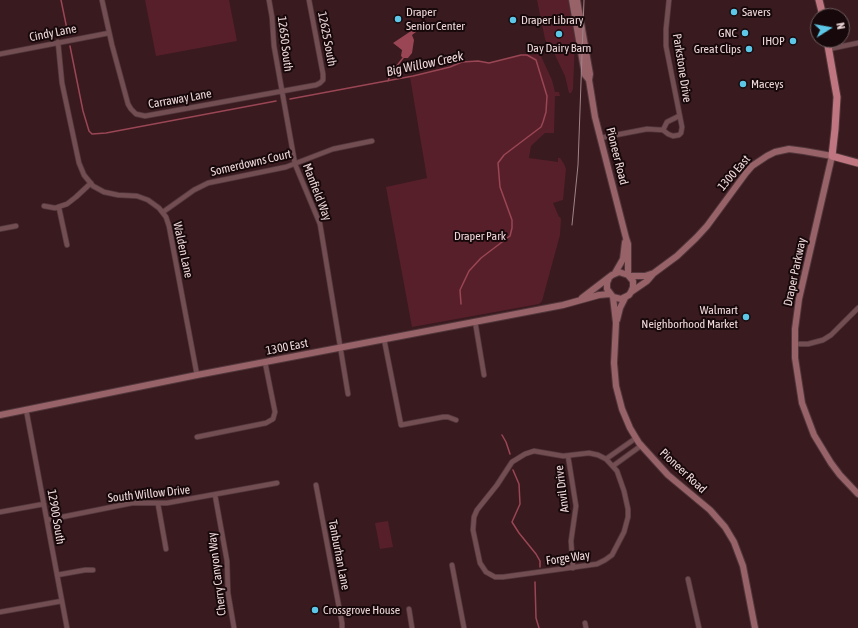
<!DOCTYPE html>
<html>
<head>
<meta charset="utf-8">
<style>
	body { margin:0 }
	#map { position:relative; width:858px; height:628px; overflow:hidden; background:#391a1f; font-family:"Asap Condensed",sans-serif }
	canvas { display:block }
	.north { position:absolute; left:810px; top:8px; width:40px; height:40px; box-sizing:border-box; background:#17090b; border:1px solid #6d5c5e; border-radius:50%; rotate:79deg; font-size:11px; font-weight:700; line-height:16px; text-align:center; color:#efd8da }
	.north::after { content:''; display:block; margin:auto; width:14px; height:18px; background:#5dc7e8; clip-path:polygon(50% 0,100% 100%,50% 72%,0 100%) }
</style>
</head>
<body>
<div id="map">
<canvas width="858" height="628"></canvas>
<div class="north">N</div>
</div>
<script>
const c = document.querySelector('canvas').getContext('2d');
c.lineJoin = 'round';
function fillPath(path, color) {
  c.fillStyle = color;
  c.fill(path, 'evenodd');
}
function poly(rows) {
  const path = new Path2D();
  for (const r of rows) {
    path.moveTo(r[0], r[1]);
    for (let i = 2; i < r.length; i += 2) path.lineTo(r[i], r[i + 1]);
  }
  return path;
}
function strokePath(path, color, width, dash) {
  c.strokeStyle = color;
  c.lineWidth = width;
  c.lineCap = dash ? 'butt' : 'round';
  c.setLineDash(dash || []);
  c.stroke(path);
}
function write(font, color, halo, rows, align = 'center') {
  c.font = font + ' "Asap Condensed",sans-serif';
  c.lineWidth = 4;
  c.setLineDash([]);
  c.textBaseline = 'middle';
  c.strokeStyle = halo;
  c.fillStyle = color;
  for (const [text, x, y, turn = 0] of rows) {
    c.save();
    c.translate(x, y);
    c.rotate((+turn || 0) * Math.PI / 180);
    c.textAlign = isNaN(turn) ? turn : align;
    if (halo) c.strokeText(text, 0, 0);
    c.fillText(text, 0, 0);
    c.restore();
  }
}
const green = poly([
	[145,0,229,0,237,41,156,56],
	[537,0,568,0,575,38,573,89,571,93,569,93,565,76,553,51,551,52,545,39],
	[540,54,552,80,555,92,559,92,560,96,555,96,554,133,545,133,531,146,529,158,558,162,558,158,560,158,564,164,566,169,563,200,553,203,559,217,560,217,561,219,560,235,542,301,539,304,412,327,386,187,427,178,410,77,450,67,462,62,478,61,489,63,521,55],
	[388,521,393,547,380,549,375,523]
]);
const water = poly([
	[414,29,416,32,412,35,414,40,412,53,408,58,403,58,401,56,402,50,393,43]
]);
const stream = poly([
	[61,0,68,34],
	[70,46,83,111,89,131,92,134,106,133,276,101],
	[388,81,390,75,403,58],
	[290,99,413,76,450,67,462,62,478,61,489,63,521,55,527,55,536,60,547,96,546,112,543,122,541,127,504,155,498,163,500,187,512,220,512,228,510,236,481,258,469,271,460,290,461,304],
	[502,435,506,442,510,454],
	[513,470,519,484,520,504,512,522,519,533,536,554,540,561,540,567],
	[535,582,536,618,539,628]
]);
const street = poly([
	[102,0,112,45,128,104,131,109,136,114,145,116,316,85,320,83,323,80,323,74,309,0],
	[269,0,272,17,274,46,295,164,320,224,348,394],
	[58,42,62,83,79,163,84,175,93,186,104,192,118,195,137,196,148,200,159,208,166,217,169,226,197,375],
	[829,49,858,43],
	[0,54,109,33],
	[663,130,667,122,679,116],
	[600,138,647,129,663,130,668,134,673,136,679,135,681,133,682,127,666,46,666,29,669,0],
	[44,206,55,208,67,204,76,197,91,183],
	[59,208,67,245],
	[163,212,194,190,208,183,286,167,333,149,372,141],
	[0,229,16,226],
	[475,321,484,375],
	[384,339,401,425,443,417,448,417,456,420],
	[794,344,808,344,823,340,831,335,858,308],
	[26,409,67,628],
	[197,437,266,423,273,419,275,412,265,362],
	[534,451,563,456,589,453,598,455,606,459,617,471,624,491,628,509,628,517,624,532,612,555,605,560,597,564,503,577,495,577,486,572,480,563,473,530,474,517,477,510,497,485,512,462,525,454,534,451],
	[568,456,576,506,571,541,573,568],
	[606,459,636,438],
	[613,466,642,445],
	[316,485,342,623,342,628],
	[215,495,227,561,228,593,234,628],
	[158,504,166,549],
	[0,512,44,504],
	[47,520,132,503,167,503,277,483],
	[452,565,464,628],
	[57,575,85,570,93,570],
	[688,579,699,628],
	[409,609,412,628],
	[0,612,62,601],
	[585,623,586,628]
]);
const secondary = poly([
	[572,0,585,75,589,80],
	[577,0,588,63,590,74,589,80,595,117,626,238,628,244,628,275],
	[615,273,623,259,625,242],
	[630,276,645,276,654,273,677,256,696,238,707,226,746,173,752,166,767,156,775,152,789,149,804,151,832,156,799,299,795,329,795,358,802,403,814,435,831,463,840,475,858,494],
	[631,292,647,281,653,274],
	[613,297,616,323,614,363,616,386,622,409,630,428,639,443,668,475,710,510,725,527,734,542,743,566,755,628],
	[582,298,612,275,619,272,628,275,633,281,633,287,631,292,629,295,621,299,613,297,607,289,607,283,609,278],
	[617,320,620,308,625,298],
	[0,415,197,375,563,305,599,295,610,294]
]);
const primary = poly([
	[819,0,823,16],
	[827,40,837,97,835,129,832,156,858,163]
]);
const tram = poly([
	[572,225,578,165,584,0]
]);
const markers = [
	[734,12,4,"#5dc7e8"],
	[398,19,4,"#5dc7e8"],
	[513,20,4,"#5dc7e8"],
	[745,33,4,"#5dc7e8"],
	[559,34,4,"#5dc7e8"],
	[793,41,4,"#5dc7e8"],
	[749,49,4,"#5dc7e8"],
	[743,84,4,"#5dc7e8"],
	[746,317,4,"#5dc7e8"],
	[315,610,4,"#5dc7e8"]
];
const poiNames = [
	["Draper",406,12],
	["Senior Center",406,26],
	["Savers",742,12],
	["Draper Library",521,20],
	["GNC",737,33,"right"],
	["IHOP",785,41,"right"],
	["Day Dairy Barn",559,48,"center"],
	["Great Clips",741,49,"right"],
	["Maceys",751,84],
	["Walmart",738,310,"right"],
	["Neighborhood Market",738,324,"right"],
	["Crossgrove House",323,610]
];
const streetNames = [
	["Cindy Lane",53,33,-11],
	["12625 South",327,39,79],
	["12650 South",285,44,83],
	["Parkstone Drive",682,68,81],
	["Carraway Lane",180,99,-10],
	["Pioneer Road",617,156,76],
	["Somerdowns Court",251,163,-13],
	["1300 East",734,173,-49],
	["Manfield Way",317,192,69],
	["Walden Lane",183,250,78],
	["Draper Parkway",795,272,-78],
	["1300 East",287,347,-11],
	["Pioneer Road",683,471,43],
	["Anvil Drive",562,489,-97],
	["South Willow Drive",149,494,-6],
	["12900 South",56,517,80],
	["Tanburhan Lane",339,555,79],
	["Forge Way",568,558,-8],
	["Cherry Canyon Way",217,574,-97]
];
const parkNames = [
	["Draper Park",480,236]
];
const waterNames = [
	["Big Willow Creek",425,64,-12]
];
fillPath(green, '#571f2a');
fillPath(water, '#9a4654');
strokePath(stream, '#9a4654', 1.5);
strokePath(street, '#51373b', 6);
strokePath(secondary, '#51373b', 8);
strokePath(primary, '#51373b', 9);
strokePath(street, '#724d52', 4.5);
strokePath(secondary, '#986269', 6);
strokePath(primary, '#bf7680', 7);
strokePath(tram, '#9f8488', 1);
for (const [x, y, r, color] of markers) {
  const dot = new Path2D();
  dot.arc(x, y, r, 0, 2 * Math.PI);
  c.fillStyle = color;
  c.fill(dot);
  strokePath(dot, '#17090b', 1.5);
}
write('12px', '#efd8da', '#17090b', poiNames, 'left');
write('12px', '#efd8da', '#17090b', streetNames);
write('12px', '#f0d6d9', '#17090b', parkNames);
write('italic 13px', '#f0d7d9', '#17090b', waterNames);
</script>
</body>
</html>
